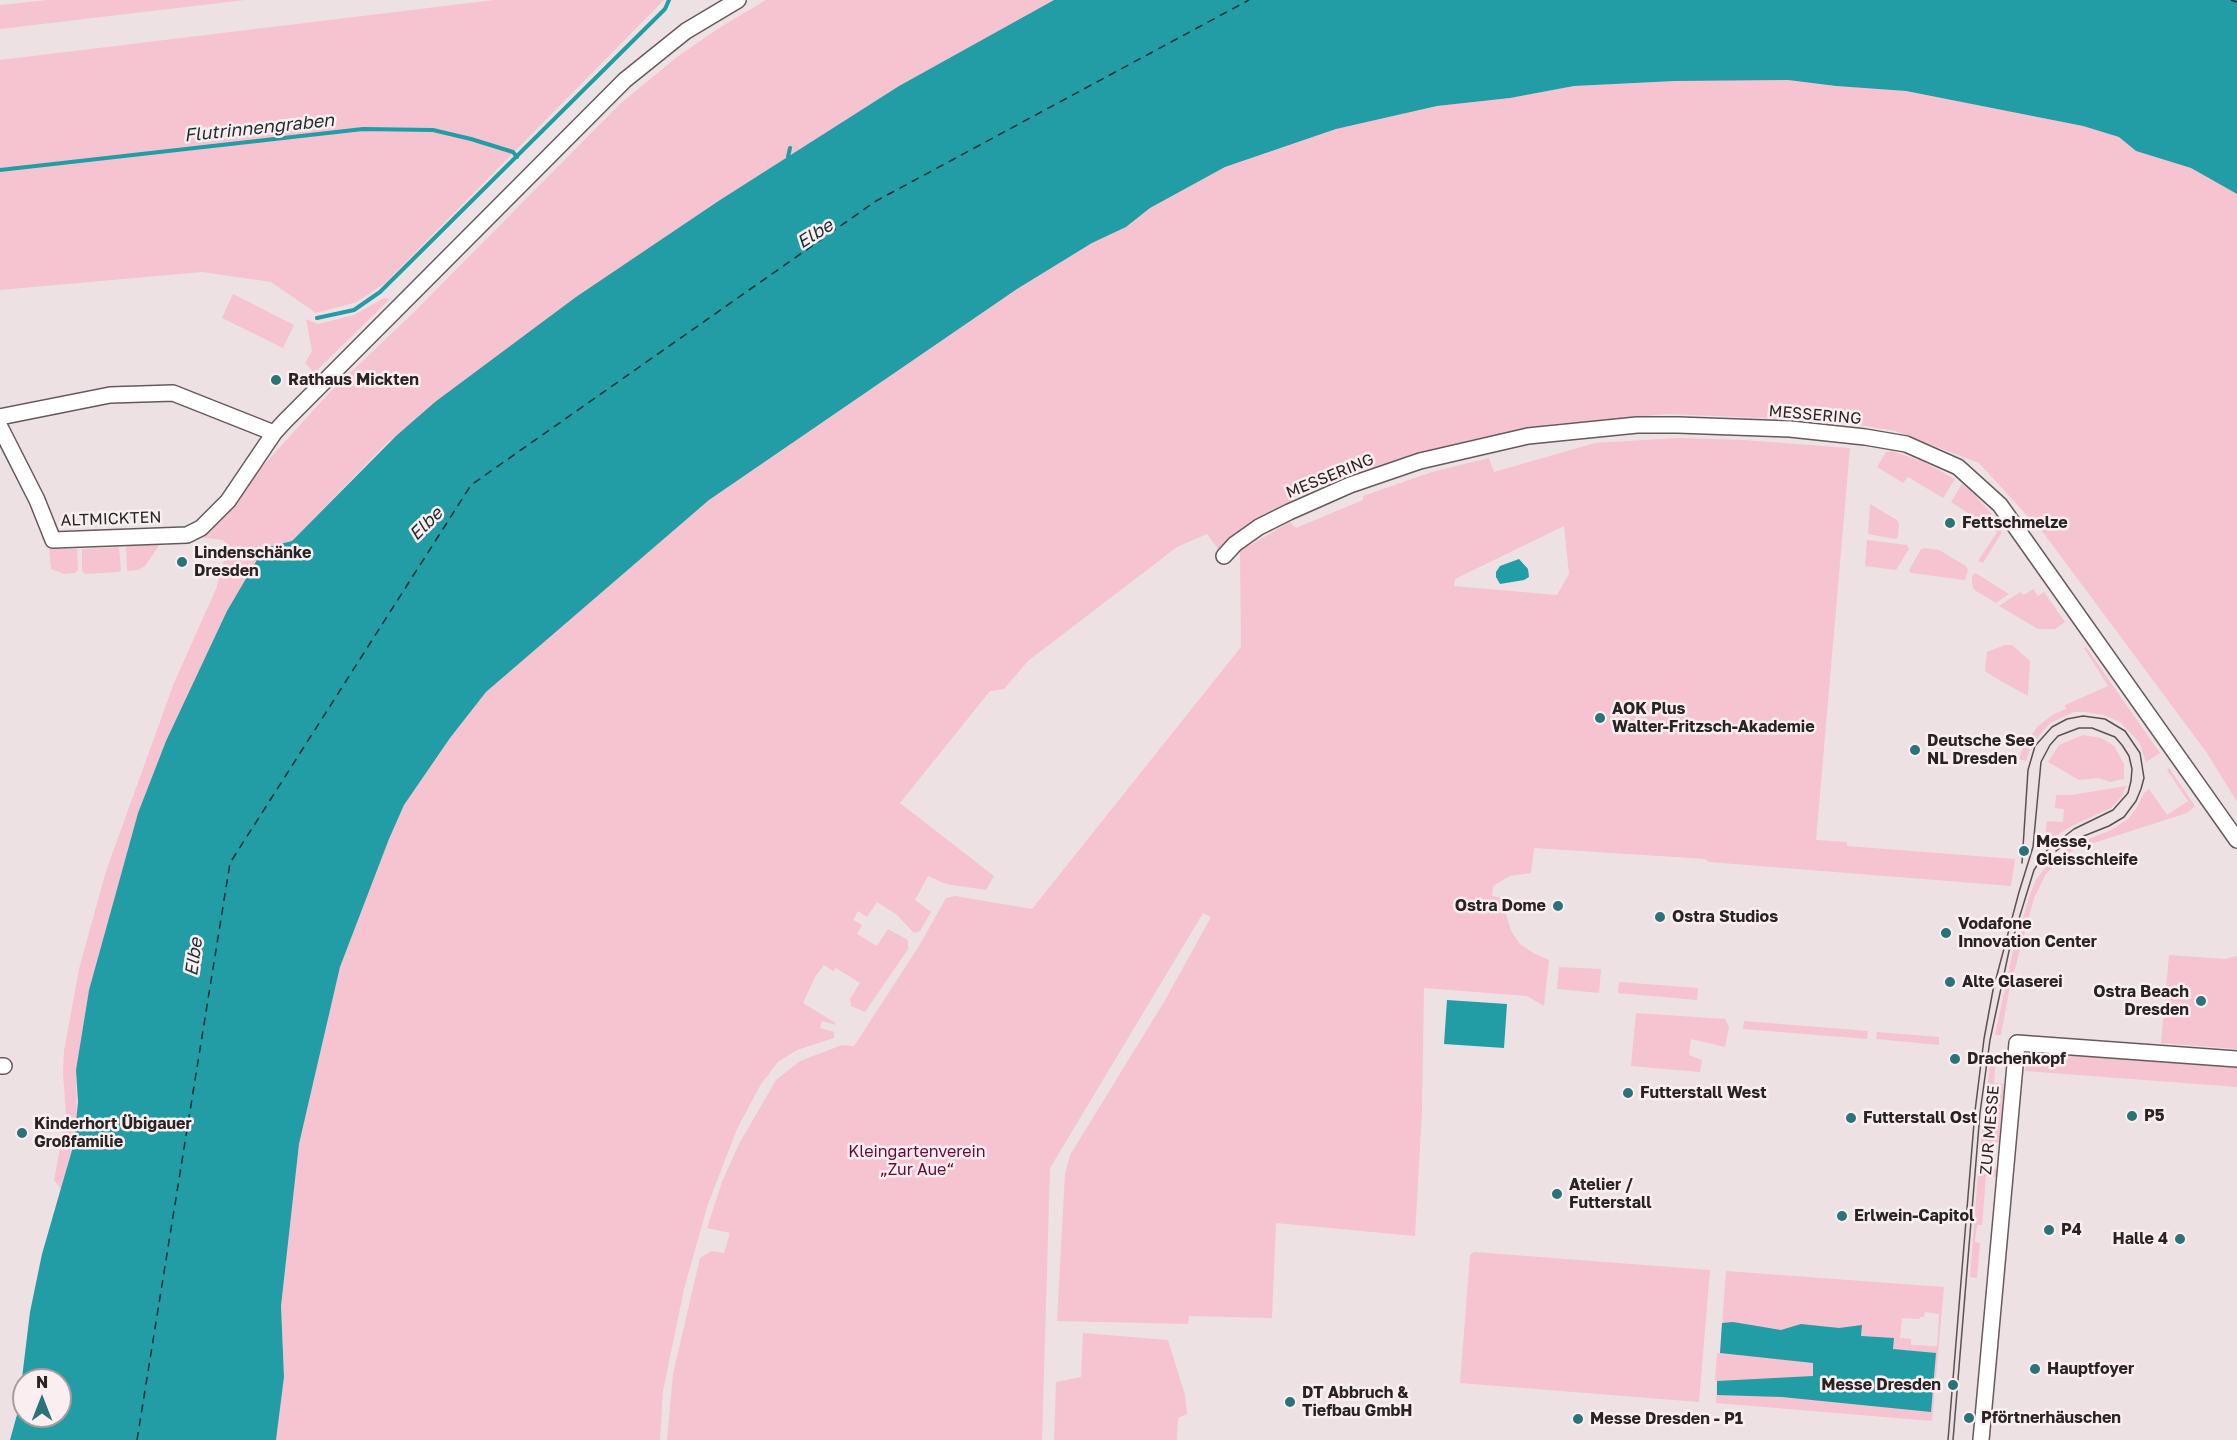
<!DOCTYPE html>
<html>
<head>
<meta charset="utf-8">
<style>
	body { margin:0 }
	#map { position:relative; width:2237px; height:1440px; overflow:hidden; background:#eee1e4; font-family:"Golos Text",sans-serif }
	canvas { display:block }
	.north { position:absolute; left:12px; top:1368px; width:60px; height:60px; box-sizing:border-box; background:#fbeef1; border:2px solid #a79d9f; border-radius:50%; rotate:0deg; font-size:16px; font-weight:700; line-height:24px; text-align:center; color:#282324 }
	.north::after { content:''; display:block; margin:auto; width:21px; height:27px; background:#297379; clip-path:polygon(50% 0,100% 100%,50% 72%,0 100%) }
</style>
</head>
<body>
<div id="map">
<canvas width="2237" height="1440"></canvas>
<div class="north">N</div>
</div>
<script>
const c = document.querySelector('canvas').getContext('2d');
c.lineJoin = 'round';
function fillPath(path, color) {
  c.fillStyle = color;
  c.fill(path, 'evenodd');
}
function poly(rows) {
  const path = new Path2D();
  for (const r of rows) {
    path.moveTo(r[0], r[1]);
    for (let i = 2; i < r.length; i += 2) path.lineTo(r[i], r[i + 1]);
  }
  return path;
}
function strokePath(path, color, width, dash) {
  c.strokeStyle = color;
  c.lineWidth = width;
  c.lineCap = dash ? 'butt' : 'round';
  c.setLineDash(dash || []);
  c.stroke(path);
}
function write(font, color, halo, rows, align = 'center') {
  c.font = font + ' "Golos Text",sans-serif';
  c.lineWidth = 5;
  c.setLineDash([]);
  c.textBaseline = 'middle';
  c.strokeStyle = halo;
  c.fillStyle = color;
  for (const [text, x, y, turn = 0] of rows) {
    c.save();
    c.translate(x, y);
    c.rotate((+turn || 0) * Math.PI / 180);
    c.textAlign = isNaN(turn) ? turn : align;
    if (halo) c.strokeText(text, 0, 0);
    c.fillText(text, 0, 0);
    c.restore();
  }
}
const green = poly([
	[48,0,245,0,0,29,0,5],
	[494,0,664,0,385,283,357,302,316,313,271,282,202,272,0,290,0,60],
	[766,0,1054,0,899,86,720,200,388,442,292,541,264,548,166,741,138,813,89,990,76,1070,77,1127,61,1189,54,1180,66,1116,63,1072,64,1051,79,969,106,871,174,683,216,589,228,545,223,540,198,537,331,391,413,313,620,104,677,57,719,28],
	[1788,80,1836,86,1906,91,2083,126,2119,137,2136,151,2191,168,2237,194,2237,802,2207,753,2045,535,1979,463,1895,431,1866,426,1808,420,1668,414,1553,424,1466,441,1417,454,1371,470,1364,457,1288,488,1293,500,1249,525,1219,550,1207,534,1177,547,1028,661,1004,689,990,691,900,803,994,876,986,890,946,884,928,876,915,900,931,912,920,931,914,933,897,915,877,902,867,917,858,911,853,920,862,925,857,934,877,946,888,929,908,940,908,949,865,1012,851,1006,850,999,860,983,836,968,833,971,824,965,815,977,803,1003,834,1022,836,1025,822,1021,820,1028,834,1032,834,1038,797,1050,778,1062,761,1084,737,1129,708,1204,684,1289,663,1391,660,1440,276,1440,284,1377,281,1306,299,1144,340,967,389,839,404,805,450,738,486,692,709,500,1017,289,1092,243,1126,227,1150,208,1225,167,1336,129,1437,106,1510,98,1574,86,1675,81],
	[233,294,294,325,283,348,222,318],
	[384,298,390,299,314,373,305,363,312,351,306,319,318,324,354,315],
	[1678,438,1743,440,1850,448,1816,840,1847,842,1847,846,2015,859,2011,886,1709,862,1705,859,1534,848,1531,873,1510,876,1493,886,1492,896,1505,899,1504,907,1511,931,1520,944,1535,954,1549,960,1544,1006,1527,996,1424,988,1422,1110,1415,1236,1276,1223,1272,1318,1189,1316,1188,1324,1057,1321,1065,1174,1070,1155,1164,1002,1211,917,1203,913,1050,1168,1042,1440,667,1440,673,1374,700,1258,712,1251,724,1253,730,1233,707,1228,722,1182,739,1144,776,1080,800,1061,842,1045,854,1046,919,946,946,898,955,896,1032,909,1241,647,1240,551,1290,522,1296,528,1363,500,1363,496,1432,472,1489,458,1494,472,1595,443],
	[1564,526,1569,574,1557,595,1454,586,1455,579],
	[1892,451,1924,462,1955,479,1943,498,1908,477,1903,483,1877,467,1886,452],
	[1962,484,1973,493,2002,526,2001,534,1983,563,1978,561,1997,532,1951,502],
	[1870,504,1897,520,1899,524,1898,537,1895,539,1868,534],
	[1867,540,1907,545,1909,549,1896,570,1865,566],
	[160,544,145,566,138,570,127,571,126,546],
	[119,547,121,570,119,572,85,574,82,571,82,549],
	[1925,548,1939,550,1966,566,1968,570,1965,580,1911,573,1909,570,1921,549],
	[49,549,77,549,78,570,75,573,64,574,51,569],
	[1975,573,1977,574,2009,594,1996,603,1976,591,1973,588,1972,581,1972,576],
	[2033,589,2038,596,2044,592,2065,622,2055,629,2038,629,1999,606,2020,592,2024,595],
	[2005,645,2012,645,2030,661,2028,696,1994,677,1985,671,1987,652],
	[2086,647,2160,753,2146,762,2139,742,2120,722,2104,715,2085,712,2074,712,2050,723,2031,745,2026,761,2019,759,2023,747,2038,726,2054,714,2066,709,2065,705,2108,686,2084,648],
	[2083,735,2101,738,2114,746,2124,764,2124,779,2110,782,2099,778,2079,780,2048,762,2059,745],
	[2169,768,2195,806,2187,813,2075,849,2061,858,2046,874,2034,898,2009,991,2001,1035,1995,1035,2013,951,2030,894,2036,880,2044,869,2065,849,2111,830,2128,819,2136,809,2144,793,2149,789,2167,815,2188,801,2167,770],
	[2126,786,2122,796,2111,808,2072,826,2057,835,2046,845,2044,845,2047,821,2063,822,2064,809,2055,808,2056,795,2071,795],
	[2169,955,2225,959,2237,956,2237,1049,2161,1043],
	[1559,967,1601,969,1599,993,1557,989],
	[1619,982,1698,988,1697,1000,1618,993],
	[1636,1013,1725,1019,1729,1027,1725,1047,1691,1039,1689,1055,1702,1060,1700,1072,1631,1066],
	[1744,1021,1868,1031,1867,1039,1743,1029],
	[1877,1032,1939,1037,1939,1045,1876,1039],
	[2060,1053,2237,1065,2237,1087,2025,1071,2025,1068,2033,1060],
	[1991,1058,1996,1058,1994,1083,2004,1084,1999,1142,1980,1148],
	[1979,1161,1997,1170,1997,1177,1986,1176,1982,1225,1977,1225,1975,1242,1980,1243,1977,1278,1970,1277],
	[1474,1252,1710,1270,1699,1402,1460,1383,1470,1255],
	[1726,1271,1944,1287,1932,1421,1716,1403,1717,1381,1715,1380,1717,1353,1720,1353],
	[1925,1312,1939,1314,1937,1346,1911,1345,1911,1339,1900,1338,1902,1318,1920,1319,1920,1317,1924,1317],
	[1083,1333,1168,1340,1185,1395,1187,1414,1178,1418,1177,1440,1054,1440,1056,1382,1081,1377]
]);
const water = poly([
	[1054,0,2237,0,2237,194,2191,168,2136,151,2119,137,2083,126,1906,91,1836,86,1788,80,1675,81,1574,86,1510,98,1437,106,1336,129,1225,167,1150,208,1126,227,1092,243,1017,289,709,500,486,692,450,738,404,805,389,839,340,967,299,1144,281,1306,284,1377,276,1440,10,1440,18,1411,30,1312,42,1254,74,1143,78,1102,76,1070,89,990,117,889,138,813,166,741,227,611,264,548,292,541,396,436,435,402,576,297,720,200,899,86],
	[24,1380,60,1380,60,1416,24,1416],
	[1519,559,1528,569,1529,577,1524,580,1500,584,1496,577,1496,572,1500,566],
	[1447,1000,1507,1004,1504,1048,1444,1044],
	[1733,1322,1781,1330,1801,1324,1839,1328,1862,1325,1861,1336,1894,1338,1893,1349,1936,1353,1931,1412,1782,1397,1717,1395,1717,1381,1813,1376,1813,1363,1720,1353,1722,1323]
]);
const stream = poly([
	[788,157,790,148],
	[0,170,363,129,433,130,471,139,513,152,517,157],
	[317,318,354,310,380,292,665,9,669,0]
]);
const ferry = poly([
	[2231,0,2237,2],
	[137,1440,230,863,471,485,876,201,1249,0]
]);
const street = poly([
	[0,417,110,395,173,393,274,433],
	[0,427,37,500,53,540,187,535,201,528,228,501,274,433,285,421,625,80,686,31,738,0],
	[1224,556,1235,544,1259,527,1289,512,1350,485,1420,461,1528,436,1637,425,1678,425,1790,429,1865,437,1906,444,1958,467,2000,505,2237,840],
	[0,1066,4,1066],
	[1981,1440,2017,1043,2237,1059]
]);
const tram = poly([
	[2022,863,2028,770,2035,746,2052,727,2067,719,2083,716,2105,719,2125,731,2140,753,2144,778,2141,789,2136,801,2124,817,2109,826,2066,843,2056,851],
	[1948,1440,1975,1111,1984,1039,1993,990,2019,892,2033,847,2041,762,2050,745,2058,736,2079,728,2092,728,2115,737,2122,745,2129,756,2132,769,2131,781,2128,793,2113,810,2074,829,2048,849,2034,870,2009,951,1990,1040,1980,1113,1953,1440]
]);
const markers = [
	[276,380,6,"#297379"],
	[1950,523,6,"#297379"],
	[182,562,6,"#297379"],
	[1600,718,6,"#297379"],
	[1915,750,6,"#297379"],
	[2024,851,6,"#297379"],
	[1558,906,6,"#297379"],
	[1660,917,6,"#297379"],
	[1946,933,6,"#297379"],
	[1950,982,6,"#297379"],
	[2201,1001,6,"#297379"],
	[1955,1059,6,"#297379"],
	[1628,1093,6,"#297379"],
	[2132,1116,6,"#297379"],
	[1851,1118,6,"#297379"],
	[22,1133,6,"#297379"],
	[1557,1194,6,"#297379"],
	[1842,1216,6,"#297379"],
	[2049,1230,6,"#297379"],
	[2180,1239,6,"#297379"],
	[2035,1369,6,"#297379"],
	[1953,1385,6,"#297379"],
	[1290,1402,6,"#297379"],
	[1969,1418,6,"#297379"],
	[1578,1419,6,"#297379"]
];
const poiNames = [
	["Rathaus Mickten",288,380],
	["Fettschmelze",1962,523],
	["Lindenschänke",194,553],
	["Dresden",194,571],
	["AOK Plus",1612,709],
	["Walter-Fritzsch-Akademie",1612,727],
	["Deutsche See",1927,741],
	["NL Dresden",1927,759],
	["Messe,",2036,842],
	["Gleisschleife",2036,860],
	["Ostra Dome",1546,906,"right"],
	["Ostra Studios",1672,917],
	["Vodafone",1958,924],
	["Innovation Center",1958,942],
	["Alte Glaserei",1962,982],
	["Ostra Beach",2189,992,"right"],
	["Dresden",2189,1010,"right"],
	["Drachenkopf",1967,1059],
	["Futterstall West",1640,1093],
	["P5",2144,1116],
	["Futterstall Ost",1863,1118],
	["Kinderhort Übigauer",34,1124],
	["Großfamilie",34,1142],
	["Atelier /",1569,1185],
	["Futterstall",1569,1203],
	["Erlwein-Capitol",1854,1216],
	["P4",2061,1230],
	["Halle 4",2168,1239,"right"],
	["Hauptfoyer",2047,1369],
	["Messe Dresden",1941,1385,"right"],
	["DT Abbruch &",1302,1393],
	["Tiefbau GmbH",1302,1411],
	["Pförtnerhäuschen",1981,1418],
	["Messe Dresden - P1",1590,1419]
];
const streetNames = [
	["MESSERING",1815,415,5],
	["MESSERING",1330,476,-22],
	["ALTMICKTEN",111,519,-2],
	["ZUR MESSE",1990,1130,-85]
];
const parkNames = [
	["Kleingartenverein",917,1152],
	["„Zur Aue“",917,1170]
];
const waterNames = [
	["Flutrinnengraben",259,128,-6],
	["Elbe",815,234,-32],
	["Elbe",426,524,-45],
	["Elbe",194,957,-82]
];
fillPath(green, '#f6c3d0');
fillPath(water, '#229ca5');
strokePath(stream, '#229ca5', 4);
strokePath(ferry, '#1a2e30', 1.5, [8, 6]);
strokePath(street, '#645a5c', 18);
strokePath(street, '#fff', 15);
strokePath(tram, '#595253', 1.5);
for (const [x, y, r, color] of markers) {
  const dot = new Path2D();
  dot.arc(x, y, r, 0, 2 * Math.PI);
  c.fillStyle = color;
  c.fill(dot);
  strokePath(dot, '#fbeef1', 2);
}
write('bold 16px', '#282324', '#fbeef1', poiNames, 'left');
write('16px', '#282324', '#fbeef1', streetNames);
write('16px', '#690633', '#fbeef1', parkNames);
write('italic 18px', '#1a2e30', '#fbeef1', waterNames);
</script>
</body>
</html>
